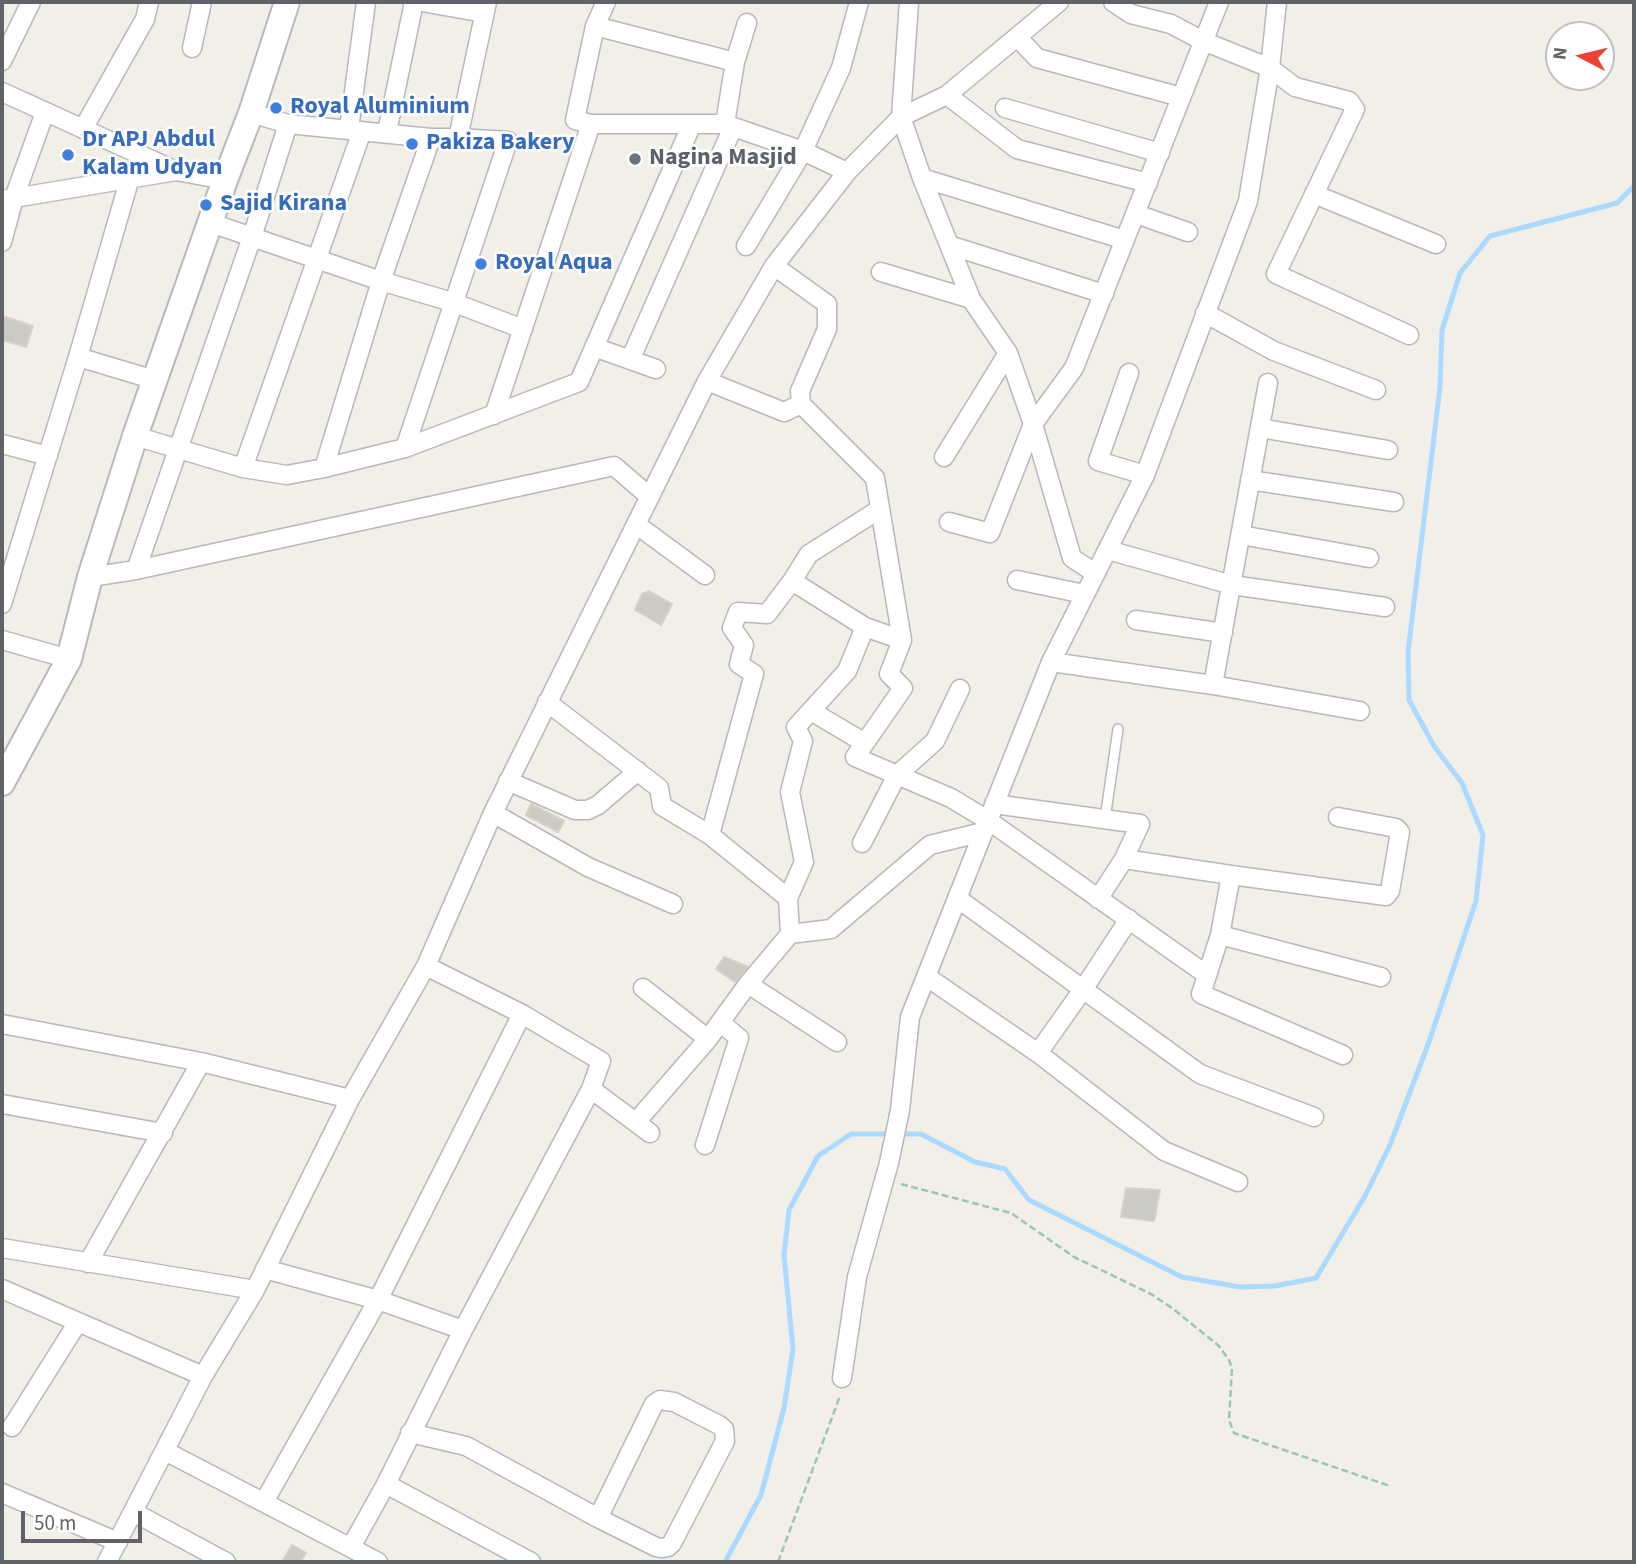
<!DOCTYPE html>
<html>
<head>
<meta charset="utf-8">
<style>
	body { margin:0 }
	#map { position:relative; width:1636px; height:1564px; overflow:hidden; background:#f1efe8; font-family:"Source Sans 3",sans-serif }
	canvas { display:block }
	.frame { position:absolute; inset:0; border:4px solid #5f6368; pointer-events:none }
	.north { position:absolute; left:1545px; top:21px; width:70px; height:70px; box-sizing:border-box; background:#fff; border:2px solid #bfc1c3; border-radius:50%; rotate:277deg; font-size:19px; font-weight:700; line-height:28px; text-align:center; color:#5f6368 }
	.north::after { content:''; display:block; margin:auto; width:24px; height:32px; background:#ea4335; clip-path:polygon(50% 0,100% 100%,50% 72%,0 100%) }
	.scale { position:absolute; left:21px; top:1511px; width:121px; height:32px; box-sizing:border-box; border:4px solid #5f6368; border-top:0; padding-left:9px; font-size:21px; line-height:24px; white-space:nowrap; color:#5f6368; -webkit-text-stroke:5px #fff; paint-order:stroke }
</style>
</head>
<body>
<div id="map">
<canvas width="1636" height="1564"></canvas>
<div class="frame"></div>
<div class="north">N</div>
<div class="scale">50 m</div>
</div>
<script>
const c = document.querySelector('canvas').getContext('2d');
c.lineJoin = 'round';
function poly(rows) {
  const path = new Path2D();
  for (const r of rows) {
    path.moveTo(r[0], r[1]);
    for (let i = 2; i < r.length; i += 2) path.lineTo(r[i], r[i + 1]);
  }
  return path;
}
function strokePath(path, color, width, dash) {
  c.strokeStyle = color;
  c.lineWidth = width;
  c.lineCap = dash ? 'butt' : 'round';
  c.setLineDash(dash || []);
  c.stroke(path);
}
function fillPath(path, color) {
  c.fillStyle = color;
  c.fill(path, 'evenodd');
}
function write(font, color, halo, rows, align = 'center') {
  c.font = font + ' "Source Sans 3",sans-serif';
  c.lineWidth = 5;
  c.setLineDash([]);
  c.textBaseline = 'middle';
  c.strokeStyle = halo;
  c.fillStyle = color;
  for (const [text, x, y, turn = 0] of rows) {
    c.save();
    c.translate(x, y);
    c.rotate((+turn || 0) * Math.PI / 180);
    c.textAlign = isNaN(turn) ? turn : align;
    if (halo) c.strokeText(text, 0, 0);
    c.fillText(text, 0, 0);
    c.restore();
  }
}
const stream = poly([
	[725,1562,761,1495,784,1408,793,1349,784,1255,789,1210,818,1156,851,1134,921,1134,975,1162,1005,1169,1029,1200,1182,1277,1240,1287,1275,1286,1316,1278,1365,1196,1390,1145,1429,1042,1476,901,1483,835,1462,783,1434,746,1409,700,1408,652,1440,387,1442,330,1460,273,1490,236,1617,203,1634,186]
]);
const building = poly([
	[2,316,33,326,26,347,2,340,2,316],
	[649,591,672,604,661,625,635,610,642,594,649,591],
	[531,804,564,821,558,832,526,815,531,804],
	[724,957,748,967,735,982,716,969,724,957],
	[1126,1188,1160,1190,1154,1221,1121,1217,1126,1188],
	[292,1545,306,1553,300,1562,282,1562,292,1545]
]);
const path = poly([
	[901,1184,1011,1213,1074,1257,1151,1294,1172,1308,1219,1346,1229,1360,1232,1368,1229,1420,1234,1433,1390,1486],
	[778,1562,840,1396]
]);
const service = poly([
	[1105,819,1118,729]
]);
const minor = poly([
	[422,2,484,13],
	[909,2,901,117,922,178,971,299,1008,353,1033,424,1072,558,1095,573],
	[1113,2,1131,14,1171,24,1203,41,1270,68,1295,87,1349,101,1355,109,1276,274,1409,335],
	[595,26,735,62],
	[1018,38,1037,58,1181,97],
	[192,48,202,2],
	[2,61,31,2],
	[2,92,176,171,225,180],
	[947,95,1017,149,1148,183],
	[1005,108,1160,153],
	[251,113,288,124,431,138,458,138,508,141,405,448],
	[591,124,725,124,803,151,847,172],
	[725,124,735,62,747,23],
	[83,129,145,19,149,2],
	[349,129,366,2],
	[387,132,414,2],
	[458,138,487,2],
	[922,178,1125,240],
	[1314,194,1436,244],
	[2,200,176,171],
	[1136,214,1188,232],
	[211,223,381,281,452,302,523,329],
	[2,242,14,198,45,112],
	[949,245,1104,294],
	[746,246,803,151,841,68,859,2],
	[774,266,827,304,827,329,800,391,801,404,875,478,902,640,889,674,903,688,855,757,951,798,989,821,1207,975],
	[881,272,971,299],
	[1205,313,1274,351,1376,390],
	[594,347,656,369],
	[78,357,155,380],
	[630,360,733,127],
	[1129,373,1098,461,1145,475],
	[707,381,784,412,801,404],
	[494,415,591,124,575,120,595,26,606,2],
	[1260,428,1388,450],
	[135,436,243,468,287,475,324,468,405,448,579,382,692,124],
	[2,444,48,456],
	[944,457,1008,353],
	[243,468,362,131],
	[324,468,381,281,431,138],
	[1250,480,1394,502],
	[949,522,990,533,1033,424,1074,368,1219,2],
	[637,525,705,575],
	[1241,535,1369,558],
	[1108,550,1232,585,1385,607],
	[136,570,252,237,288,124],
	[90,577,136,570,614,466,650,497],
	[1017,580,1084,594],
	[792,581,865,627,902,640],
	[2,604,78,357,129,181],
	[1136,620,1223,633],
	[2,640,69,659],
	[1051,662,1213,685,1360,711],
	[1213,685,1268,383],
	[547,702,659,788,662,806,710,835,788,898,790,934],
	[811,711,865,743],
	[508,781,575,810,588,810,598,805,638,771],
	[994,804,1140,824,1124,859,1098,899],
	[493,813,588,867,673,904],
	[710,835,754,674,739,664,744,645,732,628,738,612,767,614,792,581,809,554,880,509],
	[862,843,897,775,935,741,960,689],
	[1124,859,1231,875,1220,935,1201,994,1343,1055],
	[1231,875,1386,896,1390,891,1400,832,1396,828,1338,817],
	[788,898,804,862,790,792,803,741,796,727,847,671,865,627],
	[957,898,1200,1074,1314,1117],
	[1220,935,1381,977],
	[927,977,1038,1053,1164,1151,1238,1182],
	[748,984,837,1042],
	[643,988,708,1039],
	[2,1024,201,1062,350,1099],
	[1038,1053,1084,988,1129,919],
	[591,1089,650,1133],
	[2,1104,163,1133],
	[636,1122,708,1039,748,984,790,934,831,929,930,845,983,832],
	[705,1145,739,1038,721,1023],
	[2,1248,255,1290],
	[88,1263,201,1062],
	[265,1269,378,1300,463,1330],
	[2,1289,78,1322],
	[842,1378,857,1277,889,1163,900,1110,910,1017,1051,662,1145,475,1248,201,1270,68,1277,2],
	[12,1427,78,1322,203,1376],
	[410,1433,466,1446,598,1518,656,1547,661,1548,668,1547,672,1543,725,1441,724,1429,719,1425,674,1402,660,1400,654,1404,598,1518],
	[165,1451,378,1562],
	[386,1484,531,1562],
	[2,1493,118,1542],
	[264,1502,378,1300,522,1014],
	[133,1512,226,1562],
	[351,1547,386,1484,463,1330,591,1089,601,1061,522,1014,426,966],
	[107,1562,203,1376,255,1290,350,1099,426,966,493,813,707,381,774,266,847,172,901,117,947,95,1059,2]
]);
const secondary = poly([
	[2,783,69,659,90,577,135,436,225,180,251,113,287,2]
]);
const markers = [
	[276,108,7,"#3f7fe0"],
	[412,144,7,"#3f7fe0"],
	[68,155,7,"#3f7fe0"],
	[635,159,7,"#6b7280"],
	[206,205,7,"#3f7fe0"],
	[481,264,7,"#3f7fe0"]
];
const shopNames = [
	["Royal Aluminium",290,108],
	["Dr APJ Abdul",82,141],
	["Kalam Udyan",82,169],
	["Pakiza Bakery",426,144],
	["Sajid Kirana",220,205],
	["Royal Aqua",495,264]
];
const worshipNames = [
	["Nagina Masjid",649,159]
];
strokePath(stream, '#aadaff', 5);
fillPath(building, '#cccac5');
strokePath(building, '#d6d1c6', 2);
strokePath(service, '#b5b8bc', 12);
strokePath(minor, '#b5b8bc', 21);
strokePath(secondary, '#b6babf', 28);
strokePath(path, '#9cc7a9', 2.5, [7, 3.5]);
strokePath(service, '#fff', 9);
strokePath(minor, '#fff', 18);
strokePath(secondary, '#fff', 24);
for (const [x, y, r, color] of markers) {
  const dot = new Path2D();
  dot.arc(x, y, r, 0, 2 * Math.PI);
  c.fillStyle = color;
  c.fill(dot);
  strokePath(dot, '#fff', 2.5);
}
write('bold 24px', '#366cbe', '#fff', shopNames, 'left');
write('bold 24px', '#5b616d', '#fff', worshipNames, 'left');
</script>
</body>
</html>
